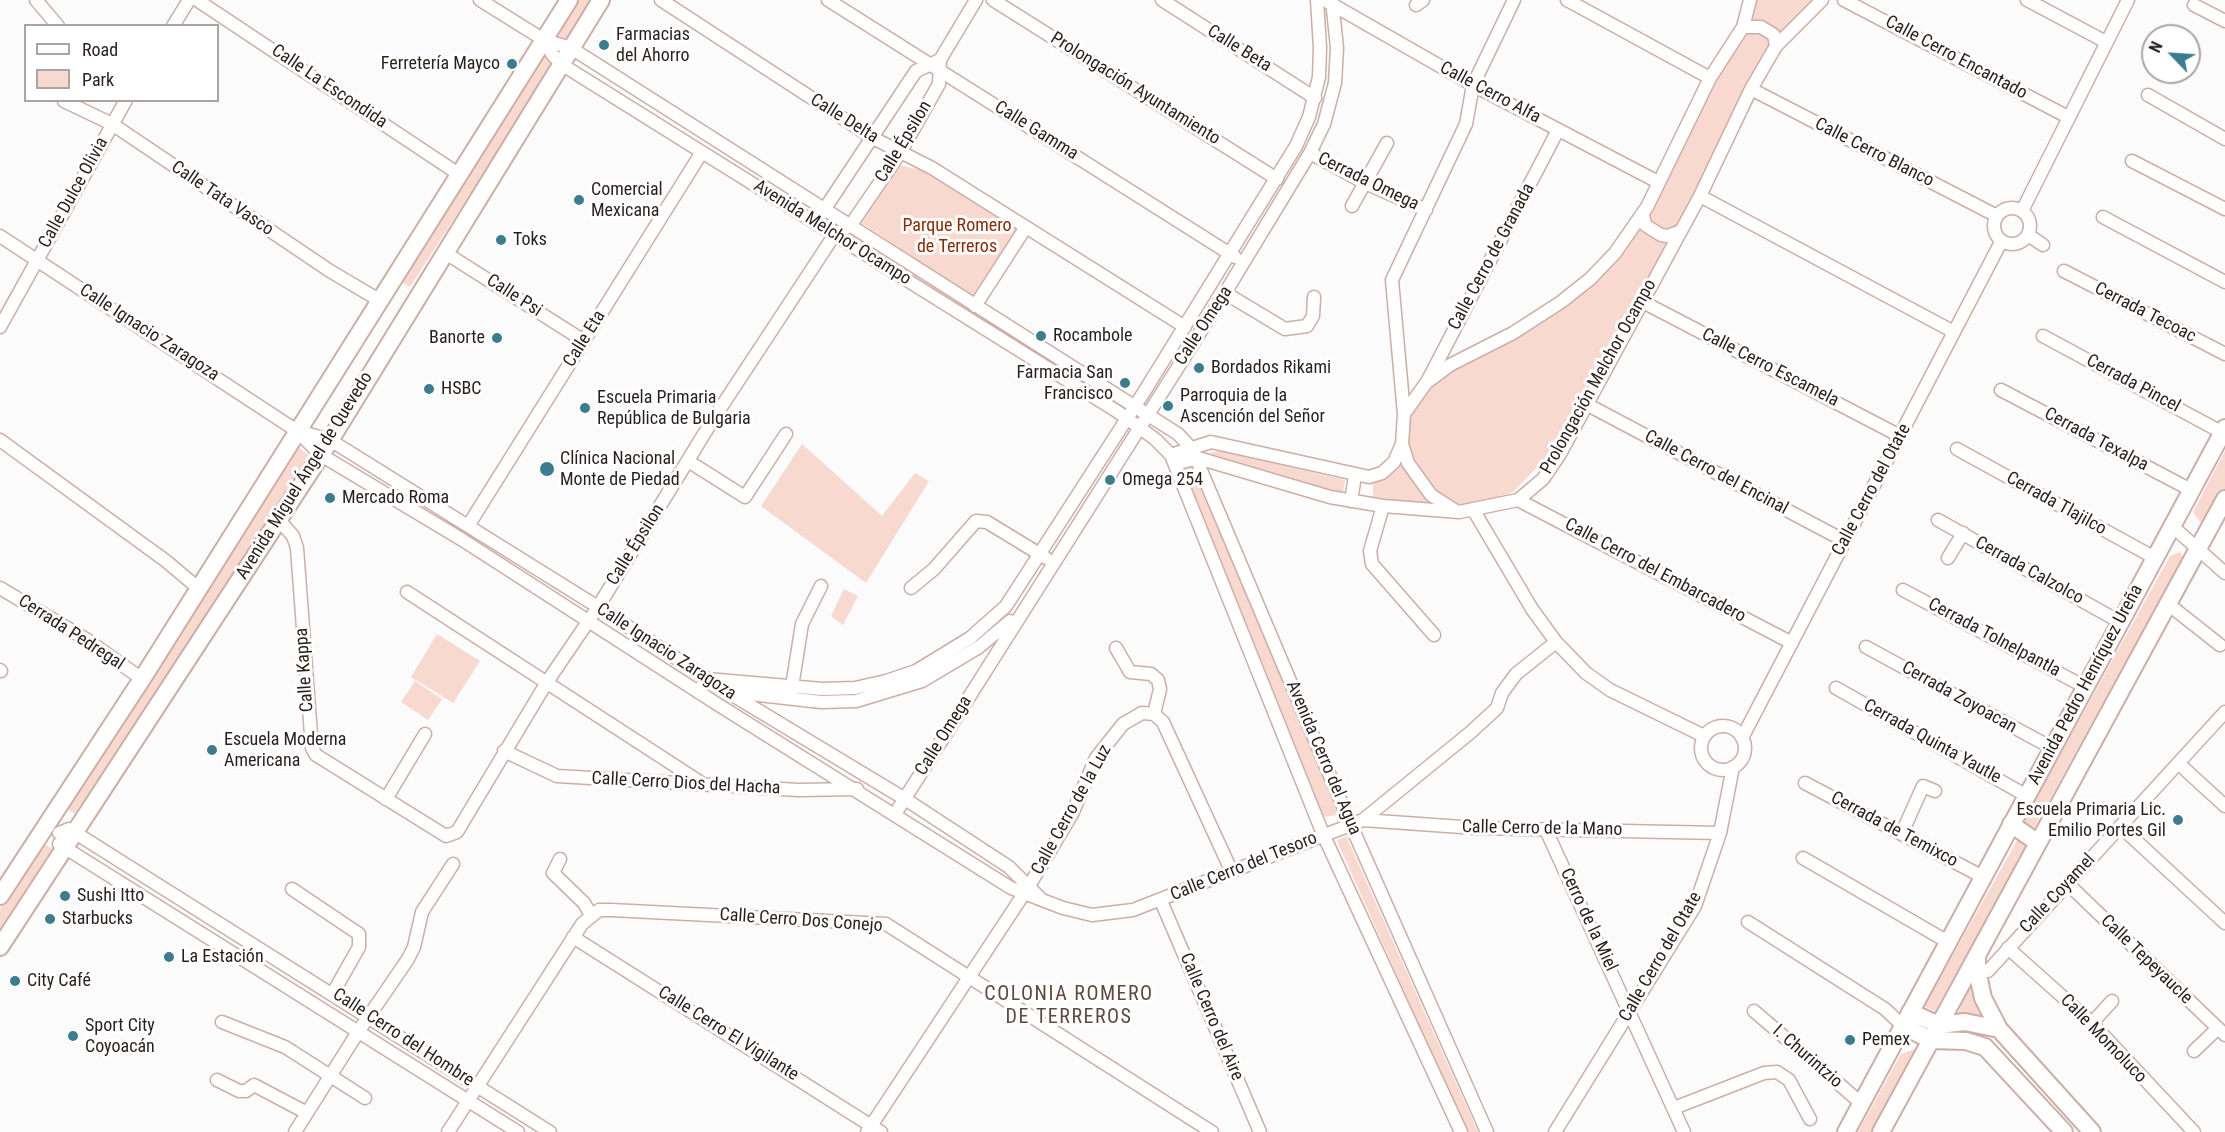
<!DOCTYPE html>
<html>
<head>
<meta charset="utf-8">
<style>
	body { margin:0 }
	#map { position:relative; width:2225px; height:1132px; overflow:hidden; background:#fbfbfb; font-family:"Roboto Condensed",sans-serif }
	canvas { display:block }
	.legend { position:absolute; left:24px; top:24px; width:195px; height:78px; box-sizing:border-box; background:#fff; border:2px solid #aaa5a4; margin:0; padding:8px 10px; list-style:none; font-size:18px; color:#2a1f1b }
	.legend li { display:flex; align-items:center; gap:12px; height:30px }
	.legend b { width:30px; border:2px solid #aaa5a4 }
	.north { position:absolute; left:2141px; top:24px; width:60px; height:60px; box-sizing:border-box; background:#fff; border:2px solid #aaa5a4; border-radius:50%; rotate:295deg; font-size:16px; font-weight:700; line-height:24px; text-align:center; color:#2a1f1b }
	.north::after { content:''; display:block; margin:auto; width:21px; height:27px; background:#3b7c8e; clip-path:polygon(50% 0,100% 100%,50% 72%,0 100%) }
</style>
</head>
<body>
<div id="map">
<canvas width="2225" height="1132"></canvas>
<ul class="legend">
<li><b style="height:8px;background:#fff"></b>Road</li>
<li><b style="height:16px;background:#f7d9cf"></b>Park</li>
</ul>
<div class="north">N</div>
</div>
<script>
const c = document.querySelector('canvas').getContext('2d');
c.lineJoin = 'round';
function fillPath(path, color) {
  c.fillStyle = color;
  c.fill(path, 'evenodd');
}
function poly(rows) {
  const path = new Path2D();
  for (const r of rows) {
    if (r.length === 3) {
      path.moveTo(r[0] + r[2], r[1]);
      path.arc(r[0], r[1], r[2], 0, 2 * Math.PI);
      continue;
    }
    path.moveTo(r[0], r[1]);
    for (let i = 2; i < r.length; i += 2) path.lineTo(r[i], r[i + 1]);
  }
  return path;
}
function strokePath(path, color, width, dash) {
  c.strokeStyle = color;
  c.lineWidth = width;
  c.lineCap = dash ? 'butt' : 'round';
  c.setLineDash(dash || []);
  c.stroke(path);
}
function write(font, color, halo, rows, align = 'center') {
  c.font = font + ' "Roboto Condensed",sans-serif';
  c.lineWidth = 6;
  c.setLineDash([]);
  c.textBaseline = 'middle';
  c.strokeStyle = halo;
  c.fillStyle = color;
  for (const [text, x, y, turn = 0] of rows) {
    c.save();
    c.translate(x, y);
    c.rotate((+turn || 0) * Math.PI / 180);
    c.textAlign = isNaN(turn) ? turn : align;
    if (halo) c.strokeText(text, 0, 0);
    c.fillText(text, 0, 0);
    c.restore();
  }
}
const green = poly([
	[577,0,594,0,569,39,555,36],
	[1756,0,1815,0,1775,44,1585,403,1549,455,1513,492,1466,508,1442,500,1431,490,1407,450,1406,430,1411,406,1429,385,1465,359,1516,333,1623,245],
	[543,55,554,64,410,287,399,281],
	[895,164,933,173,1019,225,974,297,858,221],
	[852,234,1128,407,1123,412,846,237],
	[802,444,882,516,915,473,929,481,866,583,761,506],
	[295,445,310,456,78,816,66,808],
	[1220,451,1345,480,1343,494,1208,453],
	[2225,451,2225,491,2211,519,2200,522,2193,512],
	[1402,456,1422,494,1443,507,1373,498,1373,484],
	[1196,465,1338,815,1324,817,1184,468],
	[2180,552,2183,557,2032,832,2023,822,2170,556],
	[844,589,858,596,843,625,831,616],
	[437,634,480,661,453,703,411,677],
	[415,681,442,699,428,720,401,702],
	[1346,836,1478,1132,1467,1132,1337,841],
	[2018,839,2026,848,1935,1011,1924,1006],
	[43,843,54,850,0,930,0,909],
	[1972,979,1987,1021,1957,1016],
	[1920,1047,1871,1132,1858,1132,1901,1054]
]);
const minor = poly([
	[36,0,58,26],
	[197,0,460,175],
	[480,0,544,40,571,48,1178,434,1192,449,1350,823,1487,1132],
	[661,0,873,138,932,168,1185,327],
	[828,0,1235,257],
	[993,0,1277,179],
	[1162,0,1315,98],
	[1567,0,1710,78],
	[1844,0,2068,117],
	[2027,0,2106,42],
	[1328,2,1473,85,1658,182],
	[1416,5,1423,0],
	[2194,5,2225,21],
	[173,26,189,0],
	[1743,27,1761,27,1774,35,1776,46],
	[544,40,552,54,561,64,1118,412,1155,439,1171,455,1323,834,1461,1132],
	[1751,89,1997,216],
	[2148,95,2225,139],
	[64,101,112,124,330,271,379,300],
	[1310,153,1365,183,1426,210],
	[2132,161,2225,209],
	[1700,196,1954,332],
	[1352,206,1387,143],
	[2012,226,18],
	[2022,211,2128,0],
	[1643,214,1645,225,1661,235,1668,236,1678,232],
	[820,216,916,71,940,60,976,0],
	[2103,217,2225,282],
	[2028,235,2043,245],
	[0,236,297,431,321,455,461,539,717,704,1011,888,1063,908,1092,915,1133,910,1363,820,1471,732,1497,708,1502,693,1516,674,1556,642],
	[444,252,584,341],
	[2064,271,2225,354],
	[1225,293,1285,329,1307,326,1313,316,1314,297],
	[1641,301,1900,436],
	[975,306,1026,227],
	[0,327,126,100],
	[2043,336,2223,433],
	[1428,380,1558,130],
	[2001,390,2191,490],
	[1588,405,1845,541],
	[1404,414,1426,383,1450,365,1513,333,1561,302,1590,279,1615,253,1647,207,1710,78,1743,27,1750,0],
	[298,431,330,440,598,607,726,691,905,799,1009,867,1040,898],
	[0,440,166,561,198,588],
	[1402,444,1408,463,1431,495,1456,511],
	[1957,449,2155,558],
	[1171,455,1211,442,1369,477,1382,473,1394,462,1402,444,1404,414,1392,280,1466,124,1473,85,1514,0],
	[688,461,745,497,786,434],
	[1175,464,1198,458,1330,497,1383,506,1459,512,1518,500,1543,479,1560,454,1700,196,1751,89,1776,46,1822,0],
	[1518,500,1792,643],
	[1351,501,1355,476],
	[1383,506,1370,551,1372,564,1434,635],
	[1474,511,1532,609,1556,642,1586,673,1610,690,1704,736],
	[279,520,293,536,297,548,312,748,316,755,446,836,457,832,547,682,598,607,712,421,835,234,850,226,900,153,939,84,940,60],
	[1938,520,2120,622],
	[468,526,702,152],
	[2172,526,2225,573],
	[1948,558,1963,533],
	[0,588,89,641,142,679],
	[911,588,934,569,976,521,987,522,1046,558],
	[1903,590,2085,687],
	[407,592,703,784],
	[2168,604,2220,645],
	[1866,647,2052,748],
	[1116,648,1130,672,1151,674,1158,680,1160,689,1154,714],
	[0,670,1,671],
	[1836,688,2027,796],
	[698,692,707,679,822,689,855,688,886,681,916,671,970,638,1006,606,1144,392,1296,146,1309,117,1319,77,1320,48,1317,0],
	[732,692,821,702,856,701,922,681,979,647,1010,621],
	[791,693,802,624,821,586],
	[1723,748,22],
	[1742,738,2001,242],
	[504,751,557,776,798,790,857,789],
	[2178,763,2225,806],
	[1805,783,1983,877],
	[386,799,425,734],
	[895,814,1225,293,1310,153,1324,124,1335,83,1337,48,1332,0],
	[1363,820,1476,828,1720,833],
	[2120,826,2225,923],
	[1546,830,1684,1132],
	[59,833,69,829,74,832,550,1132],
	[1902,833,1923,786,1935,791],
	[59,844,518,1132],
	[1803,858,1948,942],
	[560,859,553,873,584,903,591,915],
	[2068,884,2225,1035],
	[292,889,359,934,359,947,333,993],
	[1161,901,1260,1132],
	[1748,922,1885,1009,1903,1026],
	[573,937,881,1132],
	[2008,948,2092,1023,2194,1132],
	[1988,971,2225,712],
	[1754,1011,1861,1103],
	[222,1022,285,1047,365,1098],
	[2092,1023,2112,1001],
	[2194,1051,2218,1028],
	[217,1080,239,1091,246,1091,254,1085,307,1113],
	[1674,1108,1764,1073,1777,1072,1789,1080,1810,1119],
	[295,1132,358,1032,408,959,414,947,422,912,453,864],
	[448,1132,582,924,599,910,611,910,886,924,1212,1132],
	[867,1132,1029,886,1072,814,1096,758,1123,724,1142,713,1154,714,1163,722,1231,870],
	[1555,1132,1695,906,1720,833,1733,767]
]);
const major = poly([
	[2011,824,2038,843],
	[0,896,142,679,569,0],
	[0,947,321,455,601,0],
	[1977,957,1977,970,1983,998,1999,1029],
	[1910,1012,1939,1025,1965,1022,1999,1029,2092,1132],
	[1903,1026,1931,1040,1966,1041,1985,1047,2064,1132],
	[1846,1132,2225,428],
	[1881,1132,2225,499]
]);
const markers = [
	[604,45,6,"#3b7c8e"],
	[512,64,6,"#3b7c8e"],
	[579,200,6,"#3b7c8e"],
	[501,240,6,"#3b7c8e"],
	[1041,336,6,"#3b7c8e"],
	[497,338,6,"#3b7c8e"],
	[1199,368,6,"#3b7c8e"],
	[1125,383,6,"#3b7c8e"],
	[429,389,6,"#3b7c8e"],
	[1168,406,6,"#3b7c8e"],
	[585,408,6,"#3b7c8e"],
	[547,469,8,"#3b7c8e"],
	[1110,480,6,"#3b7c8e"],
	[330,498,6,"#3b7c8e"],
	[212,750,6,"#3b7c8e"],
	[2178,820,6,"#3b7c8e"],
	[65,896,6,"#3b7c8e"],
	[50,919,6,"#3b7c8e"],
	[169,957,6,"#3b7c8e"],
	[15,981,6,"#3b7c8e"],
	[73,1036,6,"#3b7c8e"],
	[1850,1040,6,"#3b7c8e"]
];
const poiNames = [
	["Farmacias",616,35],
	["del Ahorro",616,56],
	["Ferretería Mayco",500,64,"right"],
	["Comercial",591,190],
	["Mexicana",591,211],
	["Toks",513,240],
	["Rocambole",1053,336],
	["Banorte",485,338,"right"],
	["Bordados Rikami",1211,368],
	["Farmacia San",1113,373,"right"],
	["Francisco",1113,394,"right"],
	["HSBC",441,389],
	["Parroquia de la",1180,396],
	["Ascención del Señor",1180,417],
	["Escuela Primaria",597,398],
	["República de Bulgaria",597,419],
	["Clínica Nacional",560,459],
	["Monte de Piedad",560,480],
	["Omega 254",1122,480],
	["Mercado Roma",342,498],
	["Escuela Moderna",224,740],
	["Americana",224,761],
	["Escuela Primaria Lic.",2166,810,"right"],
	["Emilio Portes Gil",2166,831,"right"],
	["Sushi Itto",77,896],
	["Starbucks",62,919],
	["La Estación",181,957],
	["City Café",27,981],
	["Sport City",85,1026],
	["Coyoacán",85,1047],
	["Pemex",1862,1040]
];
const streetNames = [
	["Calle Beta",1239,49,32],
	["Calle Cerro Encantado",1956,58,28],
	["Calle La Escondida",329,87,34],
	["Prolongación Ayuntamiento",1135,89,32],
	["Calle Cerro Alfa",1490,93,28],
	["Calle Delta",844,119,32],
	["Calle Gamma",1036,131,32],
	["Calle Épsilon",904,142,-59],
	["Calle Cerro Blanco",1874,153,27],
	["Cerrada Omega",1368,182,26],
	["Calle Dulce Olivia",74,193,-61],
	["Calle Tata Vasco",222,199,34],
	["Avenida Melchor Ocampo",832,233,32],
	["Calle Cerro de Granada",1492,257,-62],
	["Calle Psi",514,296,33],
	["Cerrada Tecoac",2145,313,27],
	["Calle Omega",1204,326,-57],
	["Calle Ignacio Zaragoza",149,333,33],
	["Calle Eta",585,339,-58],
	["Calle Cerro Escamela",1770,368,27],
	["Prolongación Melchor Ocampo",1599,377,-61],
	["Cerrada Pincel",2133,384,28],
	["Cerrada Texalpa",2096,440,28],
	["Calle Cerro del Encinal",1716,473,28],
	["Avenida Miguel Ángel de Quevedo",305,476,-58],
	["Calle Cerro del Otate",1872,490,-62],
	["Cerrada Tlajilco",2056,504,29],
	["Calle Épsilon",636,545,-58],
	["Calle Cerro del Embarcadero",1655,571,28],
	["Cerrada Calzolco",2029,571,29],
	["Cerrada Pedregal",71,633,33],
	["Cerrada Tolnelpantla",1994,638,28],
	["Calle Ignacio Zaragoza",666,652,33],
	["Calle Kappa",305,670,-94],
	["Avenida Pedro Henríquez Ureña",2086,685,-62],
	["Cerrada Zoyoacan",1959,698,29],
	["Calle Omega",944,736,-58],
	["Cerrada Quinta Yautle",1932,742,29],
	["Avenida Cerro del Agua",1323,758,67],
	["Calle Cerro Dios del Hacha",686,784,3],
	["Calle Cerro de la Luz",1072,810,-61],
	["Calle Cerro de la Mano",1542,829,1],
	["Cerrada de Temixco",1894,830,28],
	["Calle Cerro del Tesoro",1244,867,-22],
	["Calle Coyamel",2058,894,-47],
	["Cerro de la Miel",1588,920,65],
	["Calle Cerro Dos Conejo",801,921,4],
	["Calle Cerro del Otate",1661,957,-60],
	["Calle Tepeyaucle",2146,960,44],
	["Calle Cerro del Aire",1211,1017,67],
	["Calle Cerro El Vigilante",728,1034,32],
	["Calle Cerro del Hombre",403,1038,33],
	["Calle Momoluco",2103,1039,46],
	["I. Churintzio",1807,1057,41]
];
const parkNames = [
	["Parque Romero",957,226],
	["de Terreros",957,247]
];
const neighbourhoodNames = [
	["COLONIA ROMERO",1069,995],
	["DE TERREROS",1069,1018]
];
fillPath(green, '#f7d9cf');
strokePath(minor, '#ceaea4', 15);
strokePath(major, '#ceaea4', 20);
strokePath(minor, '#fff', 12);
strokePath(major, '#fff', 16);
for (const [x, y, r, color] of markers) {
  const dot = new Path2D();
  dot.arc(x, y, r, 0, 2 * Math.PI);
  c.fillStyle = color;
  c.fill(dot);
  strokePath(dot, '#fff', 2);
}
write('18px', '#2a1f1b', '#fff', poiNames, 'left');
write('18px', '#2a1f1b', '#fff', streetNames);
write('18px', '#8c2a00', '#fff', parkNames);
c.letterSpacing = '1.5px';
write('20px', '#61473e', '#fff', neighbourhoodNames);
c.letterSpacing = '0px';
</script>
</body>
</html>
